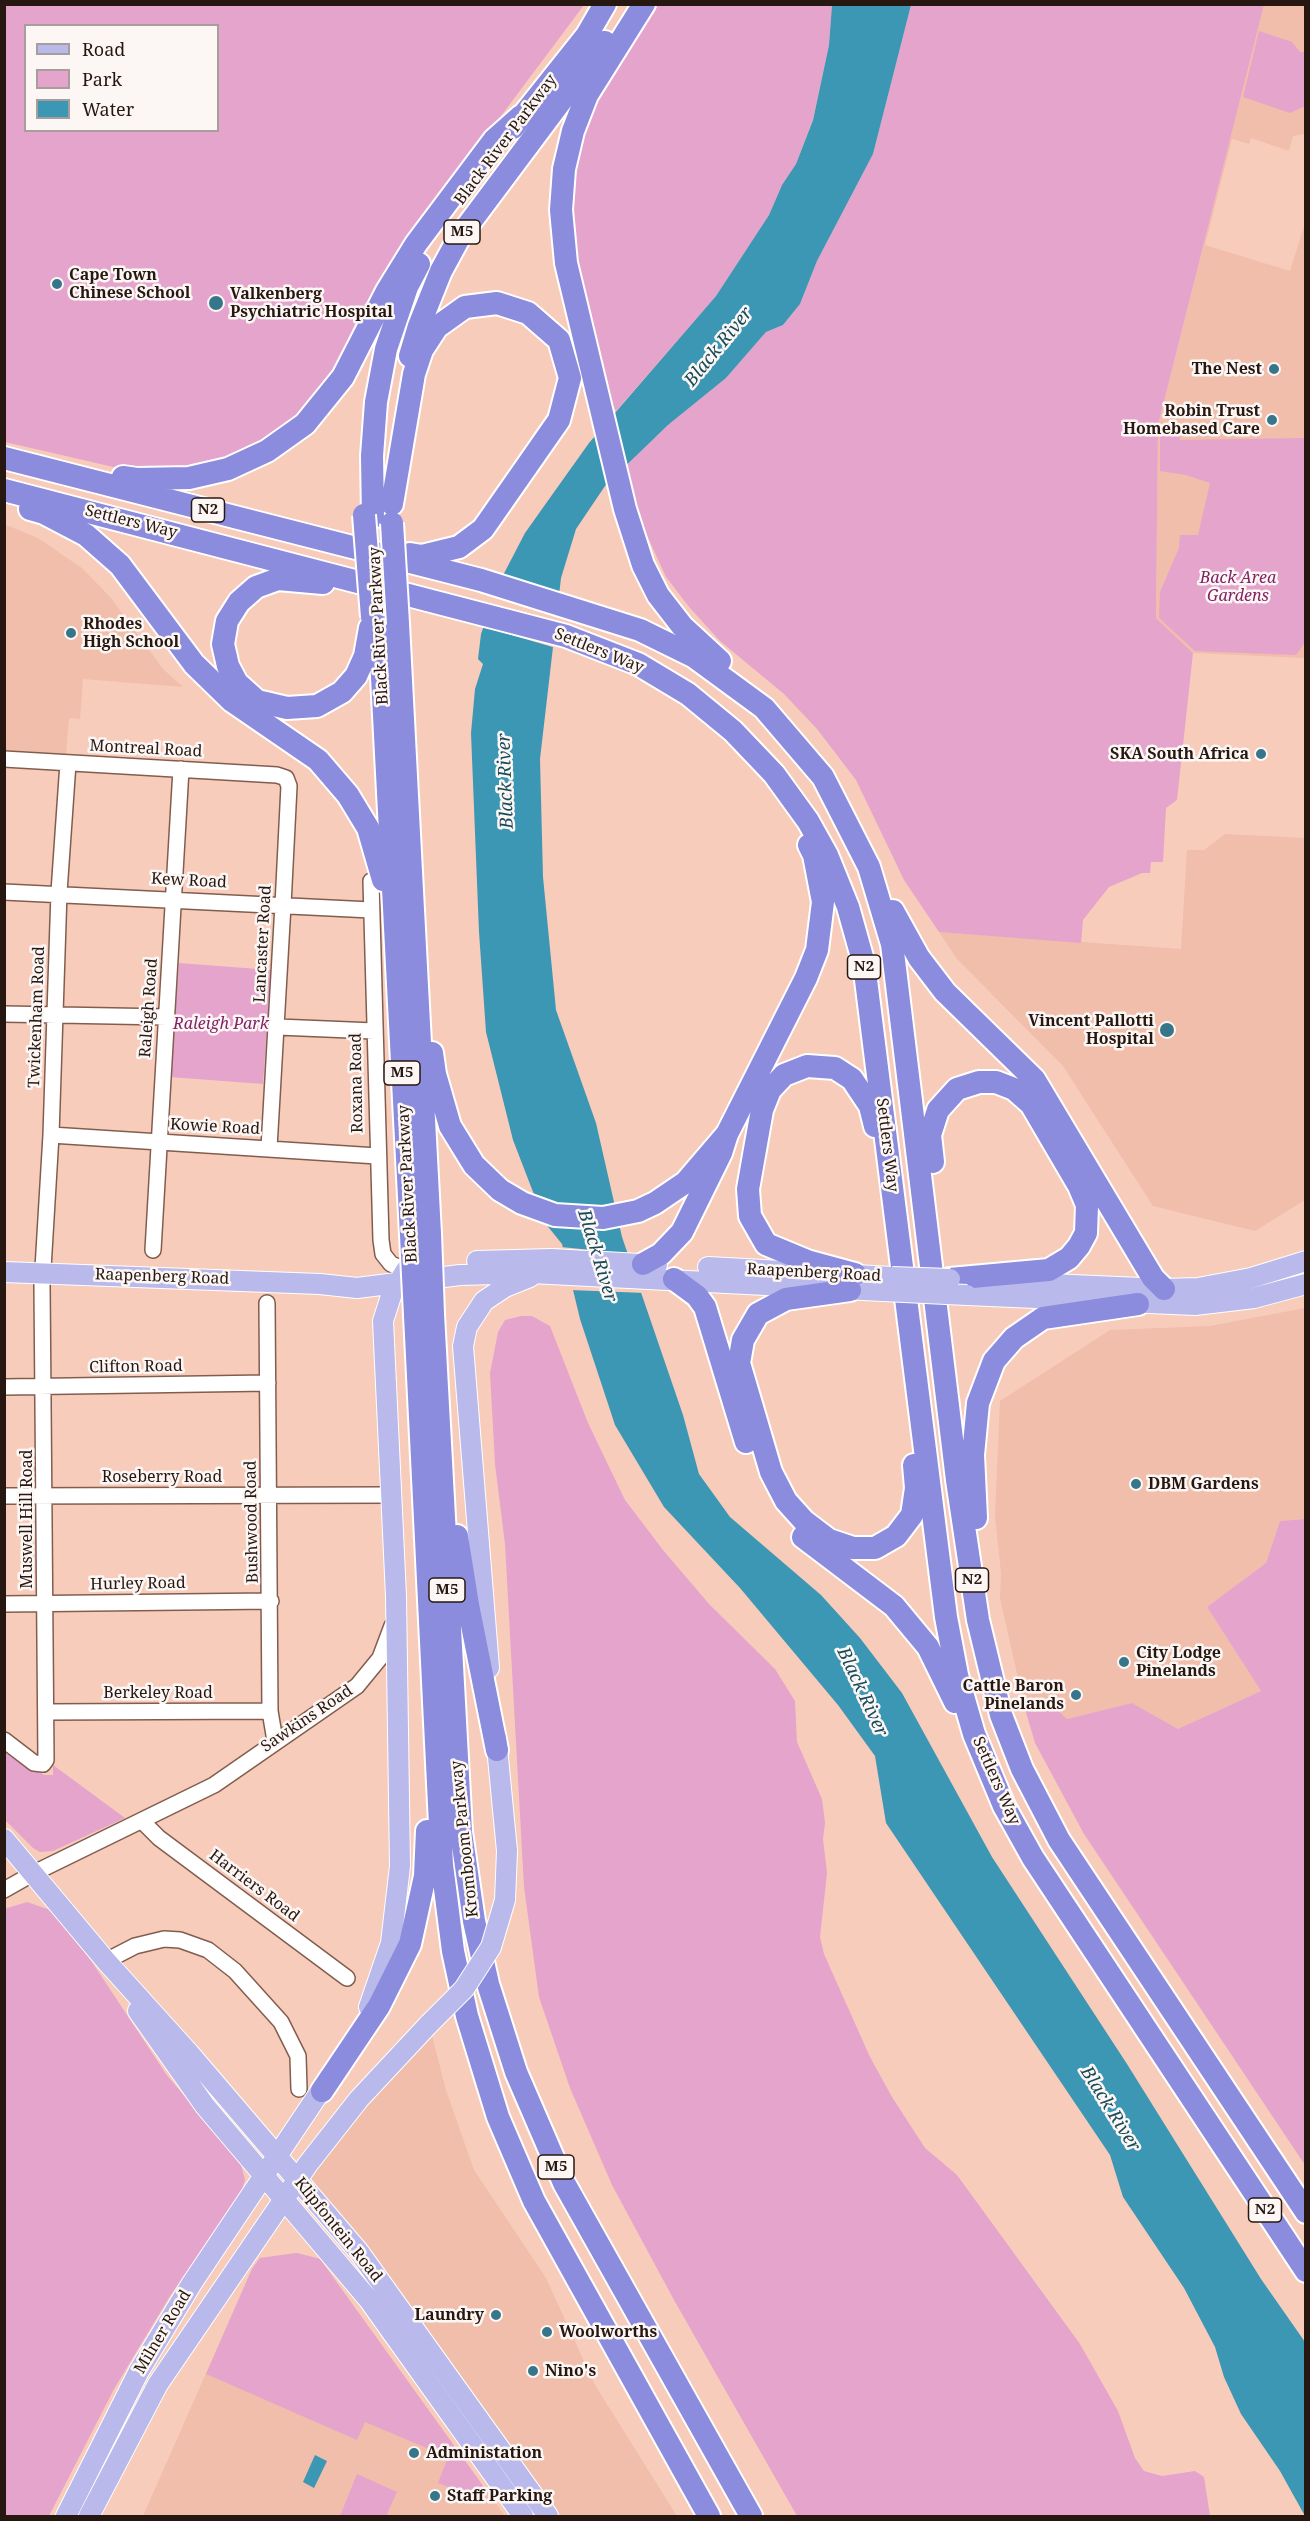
<!DOCTYPE html>
<html>
<head>
<meta charset="utf-8">
<style>
	body { margin:0 }
	#map { position:relative; width:1310px; height:2521px; overflow:hidden; background:#f8ccbb; font-family:"Noto Serif",serif }
	canvas { display:block }
	.frame { position:absolute; inset:0; border:6px solid #271711; pointer-events:none }
	.legend { position:absolute; left:24px; top:24px; width:195px; height:108px; box-sizing:border-box; background:#fcf7f5; border:2px solid #a79d9a; margin:0; padding:8px 10px; list-style:none; font-size:18px; color:#271711 }
	.legend li { display:flex; align-items:center; gap:12px; height:30px }
	.legend b { width:30px; border:2px solid #a79d9a }
</style>
</head>
<body>
<div id="map">
<canvas width="1310" height="2521"></canvas>
<div class="frame"></div>
<ul class="legend">
<li><b style="height:8px;background:#b9baeb"></b>Road</li>
<li><b style="height:16px;background:#e5a4cc"></b>Park</li>
<li><b style="height:16px;background:#3c97b4"></b>Water</li>
</ul>
</div>
<script>
const c = document.querySelector('canvas').getContext('2d');
c.lineJoin = 'round';
function fillPath(path, color) {
  c.fillStyle = color;
  c.fill(path, 'evenodd');
}
function poly(rows) {
  const path = new Path2D();
  for (const r of rows) {
    path.moveTo(r[0], r[1]);
    for (let i = 2; i < r.length; i += 2) path.lineTo(r[i], r[i + 1]);
  }
  return path;
}
function strokePath(path, color, width, dash) {
  c.strokeStyle = color;
  c.lineWidth = width;
  c.lineCap = dash ? 'butt' : 'round';
  c.setLineDash(dash || []);
  c.stroke(path);
}
function write(font, color, halo, rows, align = 'center') {
  c.font = font + ' "Noto Serif",serif';
  c.lineWidth = 5;
  c.setLineDash([]);
  c.textBaseline = 'middle';
  c.strokeStyle = halo;
  c.fillStyle = color;
  for (const [text, x, y, turn = 0] of rows) {
    c.save();
    c.translate(x, y);
    c.rotate((+turn || 0) * Math.PI / 180);
    c.textAlign = isNaN(turn) ? turn : align;
    if (halo) c.strokeText(text, 0, 0);
    c.fillText(text, 0, 0);
    c.restore();
  }
}
const built = poly([
	[1264,5,1305,5,1305,134,1293,136,1289,151,1251,138,1249,144,1232,139,1205,245,1290,271,1305,223,1305,658,1193,653,1156,618,1158,425],
	[4,524,38,538,82,568,111,598,163,669,183,687,83,679,80,719,69,718,66,754,5,750],
	[1225,834,1305,838,1305,1200,1255,1231,1153,1206,1063,1066,957,959,939,932,1181,949,1187,850,1204,850],
	[1305,1308,1305,1519,1280,1521,1266,1563,1207,1607,1261,1691,1178,1729,1132,1703,1067,1719,1051,1704,1025,1709,1000,1598,1001,1573,995,1516,1000,1401,1110,1330,1210,1326],
	[429,2024,446,2090,474,2170,546,2278,595,2385,677,2516,548,2516,298,2179],
	[297,2253,320,2259,505,2516,143,2516,252,2269,260,2258]
]);
const green = poly([
	[4,5,584,5,421,223,319,398,260,447,196,468,122,469,5,442],
	[26,26,218,26,218,130,26,130],
	[657,5,832,5,829,45,813,119,796,164,782,185,769,215,716,296,616,411,606,395,570,237,576,156,596,98],
	[911,5,1264,5,1158,425,1156,618,1193,653,1177,800,1166,808,1163,862,1151,862,1150,873,1142,873,1109,887,1083,920,1081,943,939,932,904,880,856,780,817,729,784,694,720,641,690,608,666,577,632,503,627,465,668,425,726,378,766,332,783,325,800,304,817,261,873,154],
	[1259,31,1292,42,1300,52,1305,52,1305,106,1290,113,1243,97],
	[1160,433,1180,433,1180,440,1305,438,1306,641,1296,655,1195,651,1159,618,1160,592,1179,548,1180,535,1198,535,1210,483,1186,475,1160,471],
	[179,963,271,970,263,1084,170,1077],
	[521,1316,532,1316,550,1326,588,1423,625,1500,663,1550,709,1604,775,1669,795,1701,797,1742,822,1799,825,1823,823,1839,827,1873,820,1937,824,1954,870,2057,892,2097,925,2148,957,2175,1080,2344,1118,2411,1135,2458,1144,2471,1162,2476,1195,2471,1204,2477,1210,2516,797,2516,674,2300,612,2185,570,2088,539,1997,524,1887,505,1544,495,1464,490,1373,498,1332,505,1320],
	[1305,1519,1306,1519,1305,2165,1084,1834,1035,1743,1025,1709,1051,1704,1067,1719,1132,1703,1178,1729,1261,1691,1207,1607,1266,1563,1280,1521],
	[4,1744,44,1775,53,1775,53,1765,125,1818,53,1851,40,1852,33,1848,5,1820],
	[27,1902,50,1910,84,1950,166,2074,241,2164,245,2180,240,2196,170,2296,114,2389,49,2516,5,2516,4,1909],
	[297,2253,320,2259,488,2493,480,2490,477,2498,438,2483,448,2457,365,2422,357,2440,206,2374,252,2269,260,2258],
	[357,2474,397,2492,386,2516,340,2516]
]);
const water = poly([
	[832,5,911,5,873,154,817,261,800,304,783,325,766,332,726,378,668,425,605,486,576,529,561,578,540,759,543,877,556,1010,596,1123,622,1237,683,1415,699,1474,730,1517,821,1595,860,1638,902,1693,992,1857,1127,2064,1261,2279,1305,2342,1305,2516,1280,2471,1241,2414,1224,2377,1215,2347,1184,2288,1123,2197,1110,2155,886,1823,875,1756,838,1705,740,1588,664,1507,615,1425,580,1319,562,1244,545,1223,513,1140,486,1032,479,932,471,733,475,689,483,664,478,659,481,634,499,583,525,533,542,509,589,443,716,296,769,215,782,185,796,164,813,120,829,45],
	[1145,1646,1159,1646,1162,1653,1159,1656,1145,1657],
	[315,2455,327,2461,314,2488,303,2482]
]);
const pier = poly([
	[496,582,562,595,556,648,481,626],
	[561,1247,631,1254,645,1293,570,1290]
]);
const minor = poly([
	[4,759,277,775,286,778,289,786,283,905,269,1148],
	[371,881,381,1240,383,1254,391,1264,406,1270],
	[4,892,371,910],
	[4,1014,167,1017],
	[278,1027,374,1031],
	[51,1135,377,1156],
	[153,1250,181,769],
	[267,1303,270,1711,275,1741],
	[4,1387,268,1383],
	[4,1496,391,1495],
	[4,1604,271,1601],
	[47,1712,270,1711],
	[4,1740,34,1763,43,1764,46,1760,42,1285,51,1135,59,892,68,763],
	[142,1821,159,1838,347,1978],
	[4,1890,34,1873,214,1785,357,1686,380,1658,392,1626],
	[106,1961,135,1946,164,1939,180,1940,208,1950,235,1971,281,2022,298,2056,299,2089]
]);
const major = poly([
	[477,1261,552,1259,657,1265],
	[708,1267,892,1277],
	[4,1272,320,1284,357,1288,460,1275,531,1273,883,1291],
	[1003,1282,1164,1289,1198,1288,1251,1278,1306,1261],
	[967,1295,1195,1305,1254,1298,1306,1284],
	[489,1668,463,1346,467,1327,484,1301,505,1287,530,1277],
	[496,1737,507,1851],
	[4,1839,106,1961,189,2053,359,2252,548,2516],
	[369,2007,391,1943,400,1866,396,1596,383,1321,392,1293,406,1270],
	[138,2011,205,2106,369,2300,523,2516],
	[66,2516,139,2371,192,2283,330,2077],
	[89,2516,158,2384,308,2164,359,2099,429,2024]
]);
const highway = poly([
	[644,4,587,95,573,131,564,169,561,210,566,263,625,509,643,565,658,595,682,626,720,661],
	[513,128,587,35,605,4],
	[410,356,419,326,441,271,460,236,605,42],
	[4,458,481,580,640,630,693,656,764,708,823,777,869,867,892,944,957,1480,978,1620,1001,1715,1022,1769,1059,1840,1306,2212],
	[123,477,137,479,189,478,228,469,267,451,305,424,343,377,387,291,416,244,494,140,521,116],
	[4,490,566,636,638,664,688,694,733,731,774,774,808,821,827,855,848,907,864,964,946,1617,957,1675,974,1734,1004,1806,1033,1858,1306,2271],
	[392,504,414,374,422,350,437,327,465,307,497,303,528,313,559,340,570,378,559,420,483,529,459,547,422,556,410,554],
	[30,509,44,513,86,535,120,565,194,664,232,701,318,760,348,795,368,828,383,880],
	[373,517,372,456,376,402,386,349,407,287,419,264],
	[323,583,278,579,256,587,239,602,227,621,223,644,228,666,237,683,257,701,287,708,317,706,342,692,356,676,365,656,370,628],
	[379,619,411,1235],
	[398,624,430,1234],
	[893,911,919,958,945,992,1034,1079,1153,1278,1164,1289],
	[432,1053,435,1074,450,1126,474,1165,500,1190,522,1203,555,1215,603,1218,638,1211,655,1203,686,1182,727,1134],
	[933,1162,930,1135,938,1110,957,1089,979,1082,996,1082,1014,1089,1031,1104,1079,1186,1087,1205,1086,1233,1079,1246,1069,1258,1049,1270,950,1279],
	[643,1264,661,1254,682,1232,721,1153,727,1134,806,978,817,950,823,902,814,855,809,845],
	[855,1274,807,1261,766,1244,750,1216,748,1189,762,1110,770,1090,784,1075,807,1066,835,1068,852,1079,870,1106,875,1126],
	[674,1279,697,1296,705,1307,746,1442],
	[850,1290,786,1299,758,1314,743,1340,739,1363,771,1472,786,1501,804,1521,829,1540,853,1548,875,1548,896,1536,912,1515,916,1488,914,1465],
	[433,1314,461,1832,474,1921,488,1984,516,2072,564,2183,751,2516],
	[415,1315,442,1865,453,1951,467,2016,498,2117,534,2201,709,2516],
	[976,1518,973,1455,978,1403,994,1361,1014,1338,1043,1318,1138,1304],
	[457,1536,468,1605,497,1750],
	[803,1537,894,1606,928,1647,955,1702],
	[322,2091,379,2006,410,1944,425,1876,427,1831]
]);
const majorBridge = poly([
	[892,1277,950,1279],
	[883,1291,967,1295],
	[429,2024,464,1989,491,1947,505,1900,507,1851]
]);
const highwayBridge = poly([
	[364,515,372,617],
	[392,523,398,624],
	[430,1234,433,1314],
	[411,1235,415,1315]
]);
const markers = [
	[57,284,6,"#36758a"],
	[216,303,8,"#36758a"],
	[1274,369,6,"#36758a"],
	[1272,420,6,"#36758a"],
	[71,633,6,"#36758a"],
	[1261,754,6,"#36758a"],
	[1167,1030,8,"#36758a"],
	[1136,1484,6,"#36758a"],
	[1124,1662,6,"#36758a"],
	[1076,1695,6,"#36758a"],
	[496,2315,6,"#36758a"],
	[547,2332,6,"#36758a"],
	[533,2371,6,"#36758a"],
	[414,2453,6,"#36758a"],
	[435,2496,6,"#36758a"]
];
const shields = [
	[462,232,36],
	[208,510,33],
	[864,967,33],
	[402,1073,36],
	[972,1580,33],
	[447,1590,36],
	[556,2167,36],
	[1265,2210,33]
];
const shieldNames = [
	["M5",462,232],
	["N2",208,510],
	["N2",864,967],
	["M5",402,1073],
	["N2",972,1580],
	["M5",447,1590],
	["M5",556,2167],
	["N2",1265,2210]
];
const streetNames = [
	["Black River Parkway",506,140,-53],
	["Settlers Way",131,522,14],
	["Black River Parkway",379,626,-93],
	["Settlers Way",599,651,22],
	["Montreal Road",146,749,3],
	["Kew Road",189,881,3],
	["Lancaster Road",263,944,-87],
	["Raleigh Road",149,1008,-86],
	["Twickenham Road",37,1017,-88],
	["Roxana Road",357,1083,-91],
	["Kowie Road",215,1127,3],
	["Settlers Way",887,1145,83],
	["Black River Parkway",408,1184,-93],
	["Raapenberg Road",814,1273,3],
	["Raapenberg Road",162,1277,2],
	["Clifton Road",136,1367,-1],
	["Roseberry Road",162,1477],
	["Muswell Hill Road",27,1519,-90],
	["Bushwood Road",252,1522,-91],
	["Hurley Road",138,1584,-1],
	["Berkeley Road",158,1693],
	["Sawkins Road",307,1719,-34],
	["Settlers Way",996,1781,66],
	["Kromboom Parkway",465,1839,-96],
	["Harriers Road",254,1886,37],
	["Klipfontein Road",338,2230,51],
	["Milner Road",163,2332,-59]
];
const poiNames = [
	["Cape Town",69,275],
	["Chinese School",69,293],
	["Valkenberg",230,294],
	["Psychiatric Hospital",230,312],
	["The Nest",1262,369,"right"],
	["Robin Trust",1260,411,"right"],
	["Homebased Care",1260,429,"right"],
	["Rhodes",83,624],
	["High School",83,642],
	["SKA South Africa",1249,754,"right"],
	["Vincent Pallotti",1154,1021,"right"],
	["Hospital",1154,1039,"right"],
	["DBM Gardens",1148,1484],
	["City Lodge",1136,1653],
	["Pinelands",1136,1671],
	["Cattle Baron",1064,1686,"right"],
	["Pinelands",1064,1704,"right"],
	["Laundry",484,2315,"right"],
	["Woolworths",559,2332],
	["Nino's",545,2371],
	["Administation",426,2453],
	["Staff Parking",447,2496]
];
const parkNames = [
	["Back Area",1238,578],
	["Gardens",1238,596],
	["Raleigh Park",221,1024]
];
const waterNames = [
	["Black River",719,347,-51],
	["Black River",506,781,-92],
	["Black River",597,1256,73],
	["Black River",862,1692,65],
	["Black River",1110,2109,58]
];
fillPath(built, '#f0beaa');
fillPath(green, '#e5a4cc');
fillPath(water, '#3c97b4');
fillPath(pier, '#f8ccbb');
strokePath(minor, '#825d4e', 18);
strokePath(major, '#fff', 22);
strokePath(highway, '#fff', 26);
strokePath(minor, '#fff', 15);
strokePath(major, '#b9baeb', 20);
strokePath(highway, '#8b8cdd', 22);
strokePath(majorBridge, '#fff', 22, []);
strokePath(highwayBridge, '#fff', 26, []);
strokePath(majorBridge, '#b9baeb', 20);
strokePath(highwayBridge, '#8b8cdd', 22);
for (const [x, y, r, color] of markers) {
  const dot = new Path2D();
  dot.arc(x, y, r, 0, 2 * Math.PI);
  c.fillStyle = color;
  c.fill(dot);
  strokePath(dot, '#fcf7f5', 2);
}
for (const [x, y, w] of shields) {
  const box = new Path2D();
  box.roundRect(x - w / 2, y - 12, w, 24, 4.5);
  c.fillStyle = '#fcf7f5';
  c.fill(box);
  strokePath(box, '#271711', 1.5);
}
write('bold 15px', '#271711', null, shieldNames);
write('16px', '#271711', '#fcf7f5', streetNames);
write('bold 16px', '#271711', '#fcf7f5', poiNames, 'left');
write('italic 16px', '#822266', '#fcf7f5', parkNames);
write('italic 18px', '#174b5a', '#fcf7f5', waterNames);
</script>
</body>
</html>
